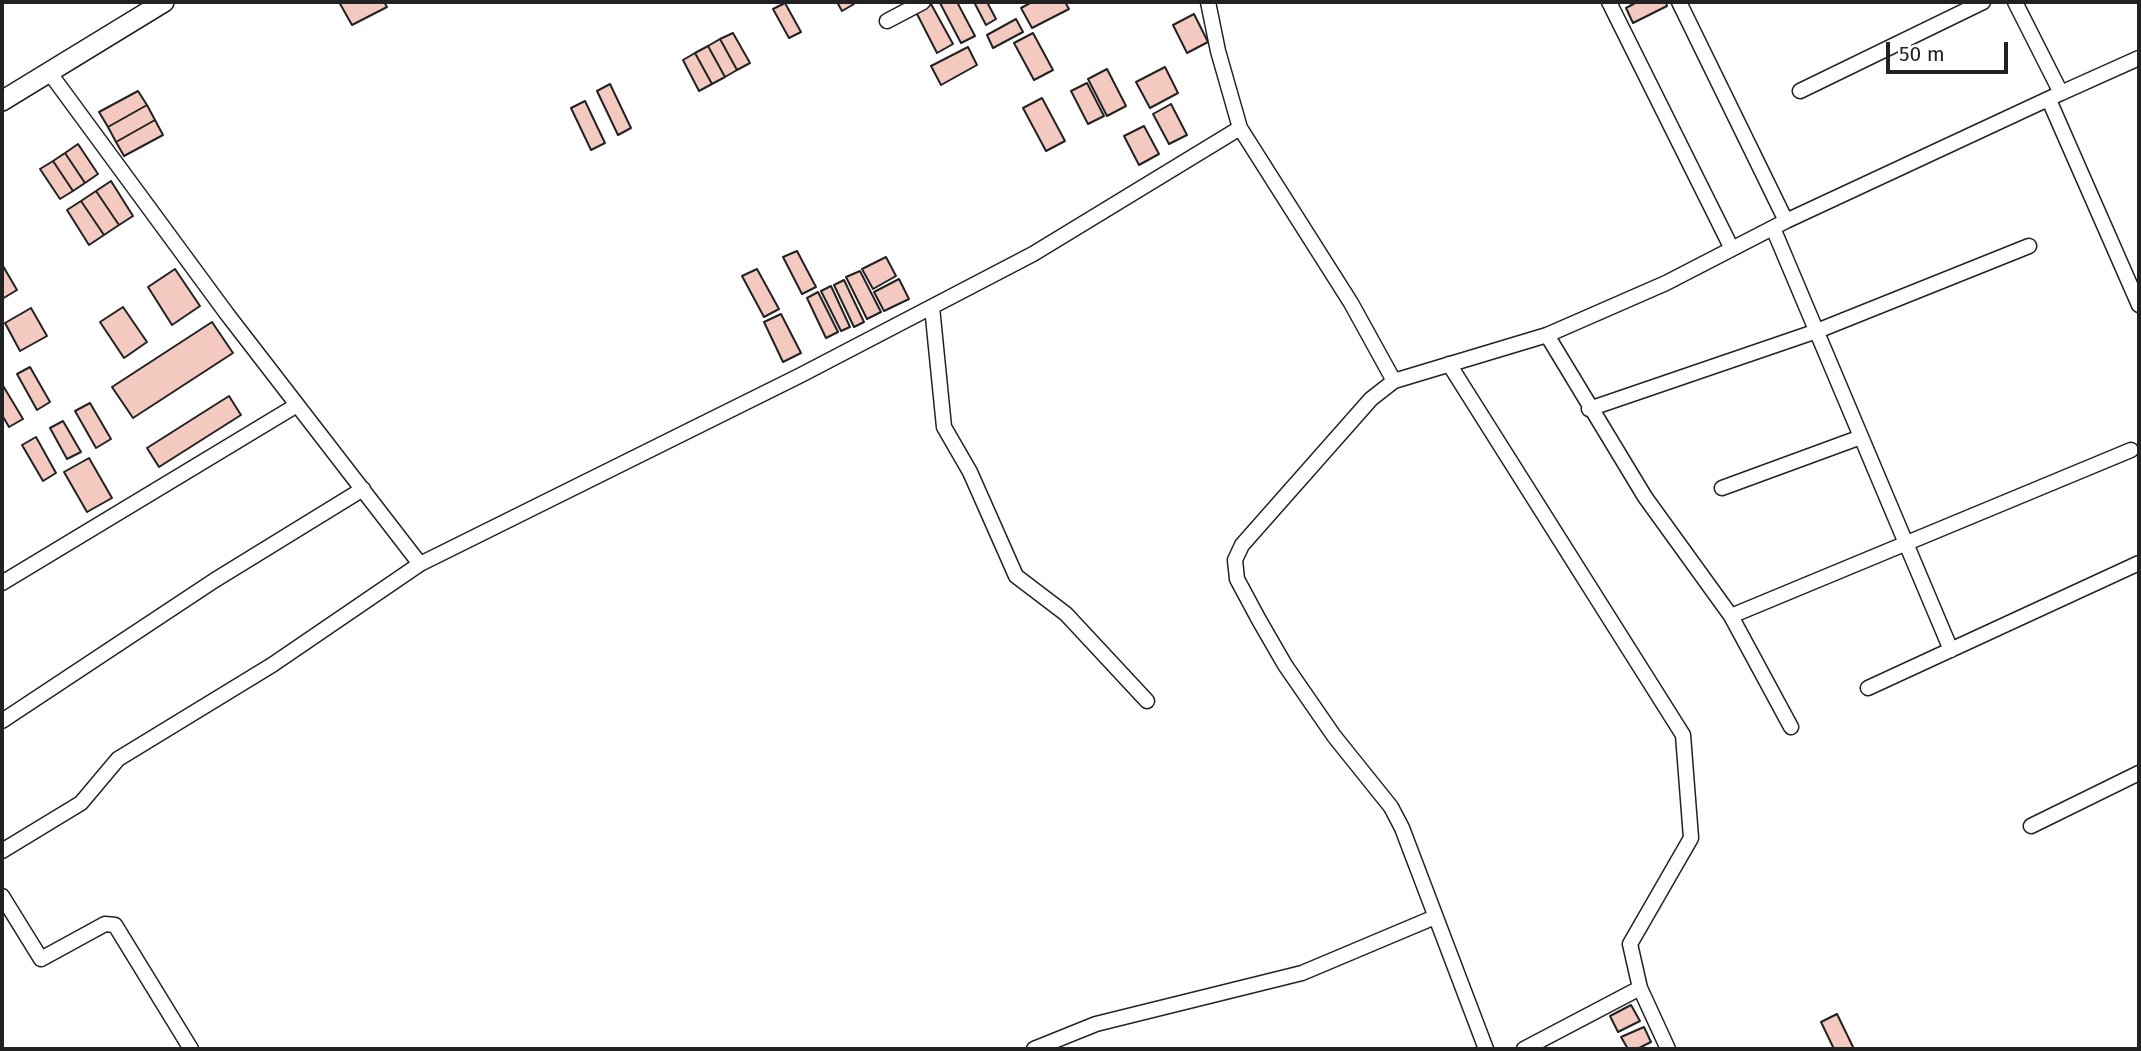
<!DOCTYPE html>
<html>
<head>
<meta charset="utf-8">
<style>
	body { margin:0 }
	#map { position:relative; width:2141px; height:1051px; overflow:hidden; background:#fff; font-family:"Fira Sans",sans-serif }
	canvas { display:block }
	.frame { position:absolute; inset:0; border:4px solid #222; pointer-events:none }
	.scale { position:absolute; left:1886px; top:42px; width:122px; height:32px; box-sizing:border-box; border:4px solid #222; border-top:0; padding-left:9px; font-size:21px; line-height:24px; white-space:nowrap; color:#222; -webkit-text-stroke:5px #fff; paint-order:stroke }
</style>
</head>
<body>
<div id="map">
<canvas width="2141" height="1051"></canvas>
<div class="frame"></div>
<div class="scale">50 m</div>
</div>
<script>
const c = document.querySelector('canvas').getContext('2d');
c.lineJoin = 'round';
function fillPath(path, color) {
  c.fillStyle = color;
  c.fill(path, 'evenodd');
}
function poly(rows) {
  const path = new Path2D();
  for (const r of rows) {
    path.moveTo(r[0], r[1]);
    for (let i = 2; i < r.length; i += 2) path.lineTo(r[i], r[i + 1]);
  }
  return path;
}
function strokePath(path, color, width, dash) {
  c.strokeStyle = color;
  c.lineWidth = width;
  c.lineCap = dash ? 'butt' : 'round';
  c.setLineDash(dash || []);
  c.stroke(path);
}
const building = poly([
	[339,2,384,2,387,7,352,25,339,2],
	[837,2,853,2,854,4,842,11,837,2],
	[943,2,957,2,975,36,961,43,940,3,943,2],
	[974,2,987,2,996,19,986,25,974,2],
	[1032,2,1065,2,1069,9,1032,28,1021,8,1032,2],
	[1637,2,1666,2,1667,6,1633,23,1626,8,1637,2],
	[785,3,801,32,789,38,773,9,785,3],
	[931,4,953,44,937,53,916,12,931,4],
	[1194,14,1208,42,1187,53,1173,25,1194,14],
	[1016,19,1023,32,993,48,987,35,1016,19],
	[733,33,750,63,737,70,720,39,733,33],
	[1033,33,1053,70,1034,80,1014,43,1033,33],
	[720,39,737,70,725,77,708,46,720,39],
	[708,46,725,77,712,84,695,53,708,46],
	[968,47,977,65,941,85,931,66,968,47],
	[695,53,712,84,699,91,683,60,695,53],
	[1165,67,1178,93,1150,108,1136,82,1165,67],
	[1107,69,1126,106,1107,116,1088,79,1107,69],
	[1087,83,1104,116,1088,124,1071,91,1087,83],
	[610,84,631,128,618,135,597,91,610,84],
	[138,91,147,105,108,127,99,112,138,91],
	[1042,98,1065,141,1046,151,1023,108,1042,98],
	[585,101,605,143,591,150,571,108,585,101],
	[1171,104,1187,135,1169,144,1153,114,1171,104],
	[147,105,155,120,116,142,108,127,147,105],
	[155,120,163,135,124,156,116,142,155,120],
	[1144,126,1159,154,1139,165,1124,136,1144,126],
	[78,144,98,174,85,183,65,153,78,144],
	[65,153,85,183,73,191,53,161,65,153],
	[53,161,73,191,60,199,40,169,53,161],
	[111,181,133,216,119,225,96,191,111,181],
	[96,191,119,225,104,235,81,201,96,191],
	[81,201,104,235,89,245,67,210,81,201],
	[797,251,816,287,802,294,783,257,797,251],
	[886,257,896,276,873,289,862,269,886,257],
	[3,266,17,290,2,299,2,267,3,266],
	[175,269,200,306,172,325,148,287,175,269],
	[757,269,779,309,764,317,742,276,757,269],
	[860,271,881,312,867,319,846,277,860,271],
	[899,279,909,299,884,311,874,292,899,279],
	[844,280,864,322,854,327,834,285,844,280],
	[831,286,850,327,841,331,821,291,831,286],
	[818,292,838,332,826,338,807,298,818,292],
	[123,307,147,342,124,358,100,322,123,307],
	[31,308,47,336,20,351,5,323,31,308],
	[781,314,801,353,783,362,764,322,781,314],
	[212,322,233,353,133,418,112,387,212,322],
	[30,367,50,402,37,410,17,374,30,367],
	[2,384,23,419,9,427,2,415,2,384],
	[229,396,241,415,159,467,147,448,229,396],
	[90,403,111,439,96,448,75,411,90,403],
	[63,421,81,452,67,459,50,428,63,421],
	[36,437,56,473,43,481,22,445,36,437],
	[89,458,112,498,87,512,64,472,89,458],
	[1631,1005,1640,1021,1618,1032,1610,1016,1631,1005],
	[1837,1014,1854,1049,1834,1049,1821,1022,1837,1014],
	[1644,1027,1651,1042,1637,1049,1628,1049,1621,1037,1644,1027]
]);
const minor = poly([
	[1208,2,1218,51,1240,128,1351,303,1394,381],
	[1609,2,1732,249],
	[1679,2,1786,221],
	[2015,2,2061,93,2139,58],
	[887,21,923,2],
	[49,72,227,314,420,564],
	[1800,91,1983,2],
	[2049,100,2139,305],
	[1773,228,1951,650],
	[932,307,944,427,970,472,1016,576,1066,614,1147,701],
	[1547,335,1645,497,1731,616,1791,727],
	[1449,364,1683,735,1691,838,1630,944,1640,988],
	[1589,409,1817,331,2029,246],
	[1722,488,1861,437],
	[2,583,297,405],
	[1731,616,2131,450],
	[1868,688,2139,563],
	[2,721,215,580,363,489],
	[2031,826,2139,773],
	[2,851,81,803,118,759,272,665,420,564,801,375,1033,254,1240,128],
	[2,896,41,959,105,924,115,925,191,1049],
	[1034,1049,1096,1024,1302,973,1435,917],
	[1486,1049,1402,828,1391,807,1334,736,1285,665,1259,620,1237,579,1235,560,1242,545,1371,399,1394,381,1547,335,1666,283,1786,221,2061,93],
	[1524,1049,1640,988,1668,1049]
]);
const tertiary = poly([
	[2,101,164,2]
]);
fillPath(building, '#f3c9c0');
strokePath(building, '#222', 2);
strokePath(minor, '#222', 17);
strokePath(tertiary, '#222', 22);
strokePath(minor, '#fff', 14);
strokePath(tertiary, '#fff', 19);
</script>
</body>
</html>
